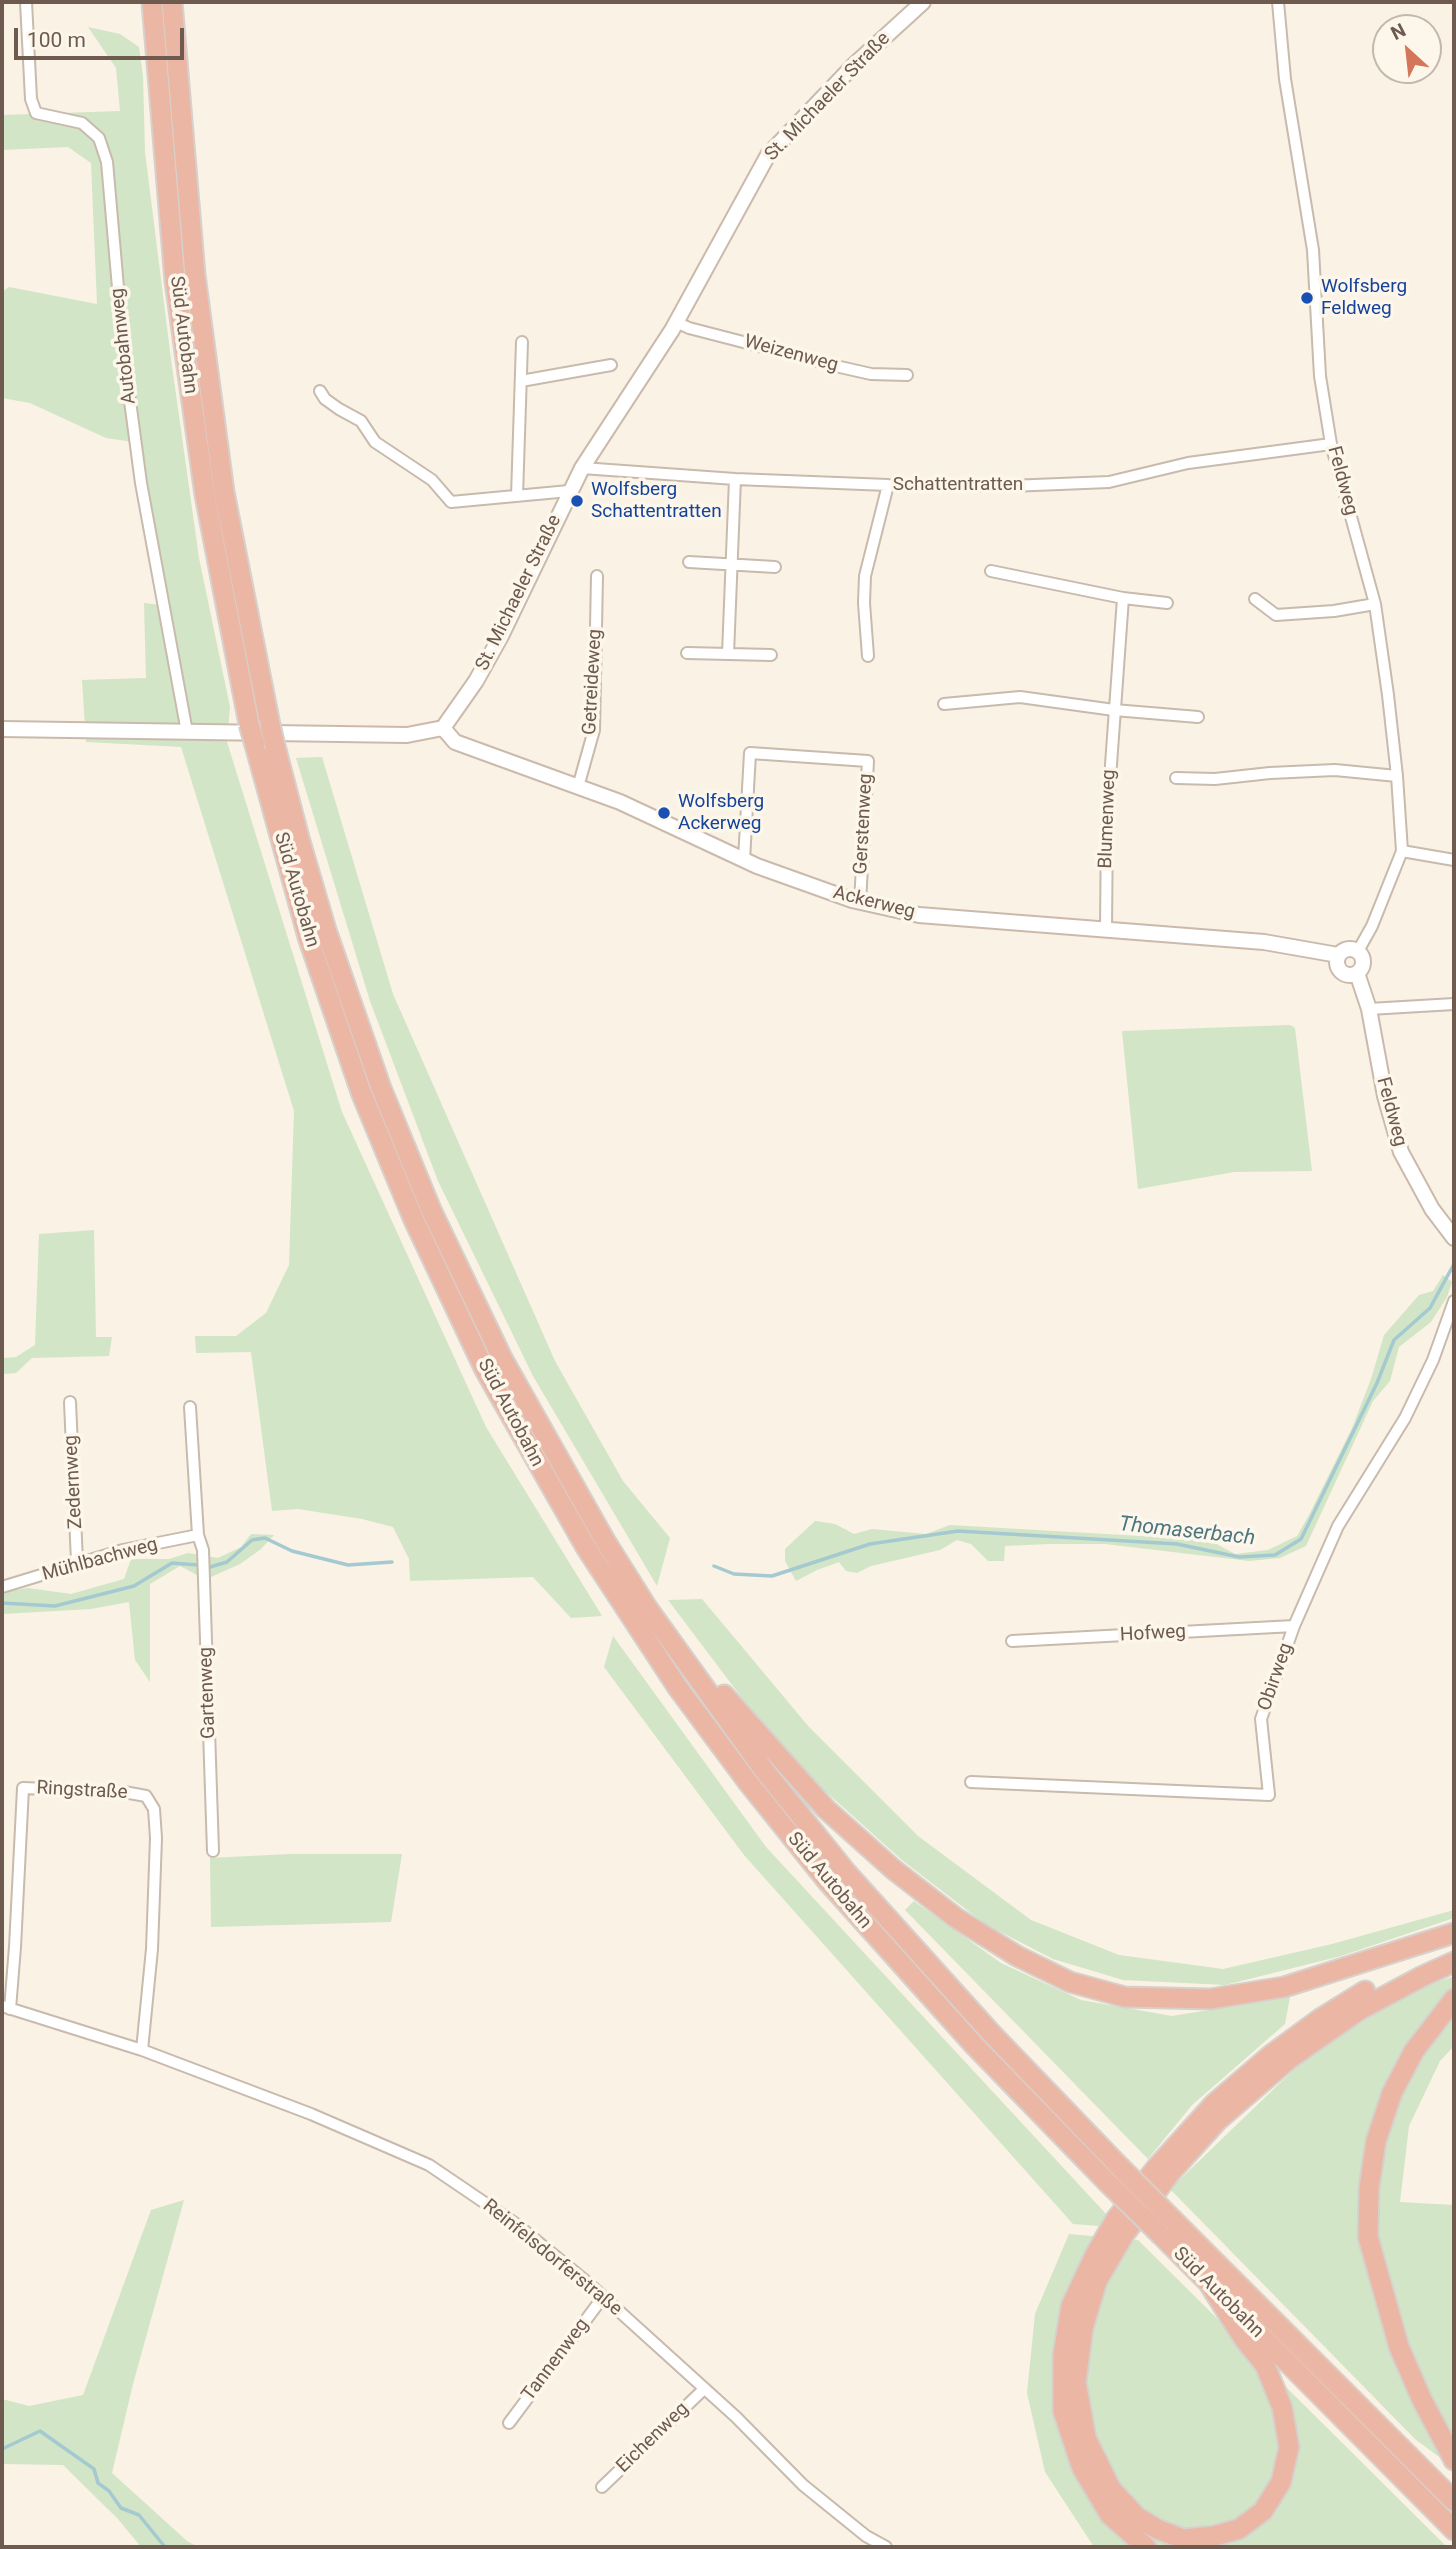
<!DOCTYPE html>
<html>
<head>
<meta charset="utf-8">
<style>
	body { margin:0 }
	#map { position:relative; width:1456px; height:2549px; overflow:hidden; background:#f9f2e5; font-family:Roboto,sans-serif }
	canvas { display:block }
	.frame { position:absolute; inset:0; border:4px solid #6e5a4e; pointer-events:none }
	.north { position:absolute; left:1372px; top:14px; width:70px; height:70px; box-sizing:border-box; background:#fcf6eb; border:2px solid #c3b8ac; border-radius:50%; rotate:333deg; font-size:19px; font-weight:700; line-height:28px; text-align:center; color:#6e5a4e }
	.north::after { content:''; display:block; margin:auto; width:24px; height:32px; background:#d3765a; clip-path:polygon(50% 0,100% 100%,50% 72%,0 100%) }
	.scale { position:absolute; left:14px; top:28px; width:170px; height:32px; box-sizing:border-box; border:4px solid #6e5a4e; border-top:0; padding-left:9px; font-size:21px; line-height:24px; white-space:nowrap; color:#6e5a4e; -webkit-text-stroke:5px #fcf6eb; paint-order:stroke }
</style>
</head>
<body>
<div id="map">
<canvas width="1456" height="2549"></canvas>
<div class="frame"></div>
<div class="north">N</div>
<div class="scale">100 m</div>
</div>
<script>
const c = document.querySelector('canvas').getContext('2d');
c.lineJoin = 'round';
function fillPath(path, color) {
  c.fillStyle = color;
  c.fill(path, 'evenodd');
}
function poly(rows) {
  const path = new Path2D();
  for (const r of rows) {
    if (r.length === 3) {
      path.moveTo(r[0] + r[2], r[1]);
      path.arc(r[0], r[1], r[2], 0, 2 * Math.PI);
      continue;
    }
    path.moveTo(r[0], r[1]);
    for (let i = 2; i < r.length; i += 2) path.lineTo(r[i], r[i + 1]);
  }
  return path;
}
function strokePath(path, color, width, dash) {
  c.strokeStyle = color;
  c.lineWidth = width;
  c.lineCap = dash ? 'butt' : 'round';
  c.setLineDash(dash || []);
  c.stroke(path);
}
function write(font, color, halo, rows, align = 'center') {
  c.font = font + ' Roboto,sans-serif';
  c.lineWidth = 7;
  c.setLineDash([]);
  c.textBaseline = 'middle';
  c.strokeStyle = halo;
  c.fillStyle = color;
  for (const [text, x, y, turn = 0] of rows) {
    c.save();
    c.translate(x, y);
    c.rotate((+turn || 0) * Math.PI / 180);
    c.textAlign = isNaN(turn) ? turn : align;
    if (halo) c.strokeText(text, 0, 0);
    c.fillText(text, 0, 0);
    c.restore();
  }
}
const green = poly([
	[88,27,120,34,139,47,143,76,145,152,171,359,199,558,230,707,227,742,342,1112,486,1427,602,1616,571,1618,533,1577,410,1581,409,1559,393,1527,362,1519,298,1509,272,1511,251,1352,196,1353,195,1336,236,1336,266,1313,289,1265,294,1111,181,747,86,742,82,680,146,678,144,603,167,606,141,443,106,438,30,403,2,398,2,292,9,287,97,304,91,163,68,147,2,150,2,115,120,111,116,68],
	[322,757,393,994,555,1361,623,1481,670,1538,657,1586,533,1376,438,1181,370,1001,296,758],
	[1290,1025,1295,1028,1312,1171,1234,1172,1138,1189,1122,1031],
	[94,1230,96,1337,112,1337,109,1356,32,1358,16,1373,2,1374,2,1358,16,1357,35,1345,39,1234],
	[1443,1275,1452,1282,1447,1297,1431,1322,1399,1347,1390,1381,1373,1401,1306,1546,1280,1558,1249,1561,1105,1544,1049,1544,1005,1546,1004,1561,988,1561,971,1544,957,1540,940,1550,871,1566,857,1573,846,1571,839,1562,817,1570,796,1581,785,1561,785,1549,815,1521,835,1524,854,1534,872,1529,926,1534,950,1525,1209,1540,1235,1554,1268,1550,1297,1536,1309,1515,1352,1428,1371,1379,1384,1335,1419,1295,1433,1291],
	[251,1534,274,1535,261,1549,240,1564,211,1577,199,1576,180,1566,150,1584,150,1682,135,1660,129,1602,91,1609,2,1614,2,1592,28,1588,71,1594,124,1579,131,1559,169,1559,188,1553,218,1558,241,1547],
	[702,1599,809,1727,918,1836,1031,1920,1119,1955,1223,1969,1332,1944,1454,1910,1454,1918,1341,1956,1225,1985,1123,1980,1053,1959,985,1924,902,1860,815,1782,742,1698,668,1600],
	[613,1636,766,1847,1107,2215,1099,2226,1073,2224,744,1855,604,1667],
	[290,1854,402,1854,391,1922,211,1927,210,1858],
	[914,1901,1001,1963,1081,2000,1172,2016,1290,1997,1285,2024,1192,2105,1148,2159,905,1910],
	[1454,1976,1454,2046,1440,2061,1409,2126,1400,2202,1454,2205,1454,2468,1415,2439,1170,2189,1308,2056,1410,1992],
	[184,2200,133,2384,112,2473,187,2541,198,2547,141,2547,118,2519,63,2465,2,2464,2,2399,29,2406,83,2395,151,2210],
	[1069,2234,1138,2240,1447,2547,1094,2547,1045,2472,1027,2393,1035,2314]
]);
const stream = poly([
	[714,1566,734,1574,772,1576,870,1544,958,1531,1177,1544,1239,1557,1275,1555,1301,1539,1377,1383,1394,1340,1430,1308,1454,1264],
	[210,1567,227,1562,252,1540,265,1538,292,1551,348,1565,392,1562],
	[2,1603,55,1606,134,1586,172,1563,198,1565],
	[2,2449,40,2431,94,2469,98,2483,109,2491,121,2508,139,2515,165,2547]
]);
const street = poly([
	[26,2,31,99,36,113,82,123,99,138,107,162,124,356,141,483,187,732],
	[1278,2,1285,79,1313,250,1320,376,1331,444,1375,604,1388,695,1397,776,1402,851,1372,926,1358,951],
	[676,322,689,328,840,367,871,374,907,375],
	[521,381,611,365],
	[320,391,325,399,339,409,361,421,375,442,432,480,451,502,569,491],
	[582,468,735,479,888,485,1010,486,1109,482,1188,463,1331,444],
	[517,496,522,342],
	[689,562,775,567],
	[991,571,1123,598,1167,603],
	[1255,599,1276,615,1334,611,1375,604],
	[687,653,771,655],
	[728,654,735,479],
	[868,656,864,603,865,576,888,485],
	[944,704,1020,697,1114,710,1198,717],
	[1176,778,1215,779,1270,773,1335,770,1397,776],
	[578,787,594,730,597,576],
	[1402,851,1454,860],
	[744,860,750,753,868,761,860,902],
	[1106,929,1107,820,1123,598],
	[1369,1009,1454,1004],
	[70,1402,77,1562],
	[190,1407,198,1535,203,1550,213,1851],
	[2,1587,123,1550,198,1535],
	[1012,1641,1294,1626],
	[971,1782,1269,1795,1261,1719,1294,1626,1338,1526,1405,1418,1433,1360,1454,1301],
	[2,2006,142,2050,311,2114,429,2165,516,2224,588,2283,736,2417,803,2485,866,2536,886,2547],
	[10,2009,15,1947,23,1788,124,1792,146,1796,154,1809,156,1838,152,1949,142,2050],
	[509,2423,603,2297],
	[602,2487,704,2389]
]);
const secondary = poly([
	[443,728,455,742,620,802,757,866,852,900,919,915,1264,942,1338,955],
	[2,729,407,735,443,728,476,681,501,636,582,468,672,330,768,155,853,66,923,2],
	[1350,962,13],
	[1357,973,1369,1009,1385,1096,1401,1152,1432,1209,1454,1238]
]);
const highway = poly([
	[152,2,175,281,205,495,249,724],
	[172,2,195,275,224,492,270,725],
	[255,745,308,937,361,1092,414,1220,485,1370,587,1549,678,1688,747,1781,828,1882,974,2045,1107,2182],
	[275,746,299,838,326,930,381,1088,432,1212,503,1360,604,1539,648,1609,764,1770,846,1872,991,2033,1119,2166],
	[724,1695,826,1809,893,1869,956,1918,1017,1956,1070,1982,1125,1997,1210,1999,1284,1987,1454,1933],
	[1454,1999,1414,2051,1392,2093,1376,2141,1369,2188,1368,2237,1399,2347,1422,2400,1454,2460],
	[1172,2219,1454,2501],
	[1161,2235,1454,2530],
	[1210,2285,1244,2339,1265,2365,1282,2407,1289,2447,1281,2482,1263,2511,1239,2529,1214,2536,1183,2539,1157,2529,1137,2517,1111,2489,1086,2438,1076,2382,1083,2328,1097,2281,1125,2233,1171,2172,1218,2120,1289,2059,1361,2009,1423,1976,1454,1962],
	[1146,2547,1110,2515,1082,2468,1063,2411,1063,2355,1071,2306,1095,2255,1116,2219,1157,2167,1214,2104,1271,2055,1320,2019,1365,1991]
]);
const highwayBridge = poly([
	[249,724,255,745],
	[270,725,275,746],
	[1119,2166,1172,2219],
	[1107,2182,1161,2235]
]);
const markers = [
	[1307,298,7,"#1a4fb4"],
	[577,501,7,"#1a4fb4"],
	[664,813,7,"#1a4fb4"]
];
const streetNames = [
	["St. Michaeler Straße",828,97,-46],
	["Süd Autobahn",183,335,83],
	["Autobahnweg",124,346,-96],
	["Weizenweg",791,354,15],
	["Feldweg",1342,481,75],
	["Schattentratten",958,485],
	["St. Michaeler Straße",519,593,-64],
	["Getreideweg",593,682,-87],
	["Blumenweg",1108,819,-88],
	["Gerstenweg",864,824,-87],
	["Süd Autobahn",296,890,74],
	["Ackerweg",874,903,14],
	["Feldweg",1391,1112,75],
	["Süd Autobahn",510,1413,62],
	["Zedernweg",74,1482,-93],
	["Mühlbachweg",100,1560,-15],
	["Hofweg",1153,1634,-3],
	["Obirweg",1276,1677,-71],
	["Gartenweg",208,1693,-92],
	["Ringstraße",82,1791,3],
	["Süd Autobahn",829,1881,50],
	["Reinfelsdorferstraße",552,2258,39],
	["Süd Autobahn",1218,2293,45],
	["Tannenweg",556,2360,-53],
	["Eichenweg",653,2438,-44]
];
const transitNames = [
	["Wolfsberg",1321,287],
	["Feldweg",1321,309],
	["Wolfsberg",591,490],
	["Schattentratten",591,512],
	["Wolfsberg",678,802],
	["Ackerweg",678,824]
];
const waterNames = [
	["Thomaserbach",1187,1532,6]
];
fillPath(green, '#d2e5c6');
strokePath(stream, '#a4c9d0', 3.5);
strokePath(street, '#c8baad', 14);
strokePath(secondary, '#cbbaac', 18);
strokePath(highway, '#d6d1cd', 23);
strokePath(street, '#fff', 10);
strokePath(secondary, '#fff', 14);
strokePath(highway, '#ebb7a4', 19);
strokePath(highwayBridge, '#d6d1cd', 23, []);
strokePath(highwayBridge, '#ebb7a4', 19);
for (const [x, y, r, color] of markers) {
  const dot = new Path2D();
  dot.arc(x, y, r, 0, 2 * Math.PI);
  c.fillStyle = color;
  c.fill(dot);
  strokePath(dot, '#fcf6eb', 2.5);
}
write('19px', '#6e5a4e', '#fcf6eb', streetNames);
write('19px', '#164399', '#fcf6eb', transitNames, 'left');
write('italic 21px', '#4b757f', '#fcf6eb', waterNames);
</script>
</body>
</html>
